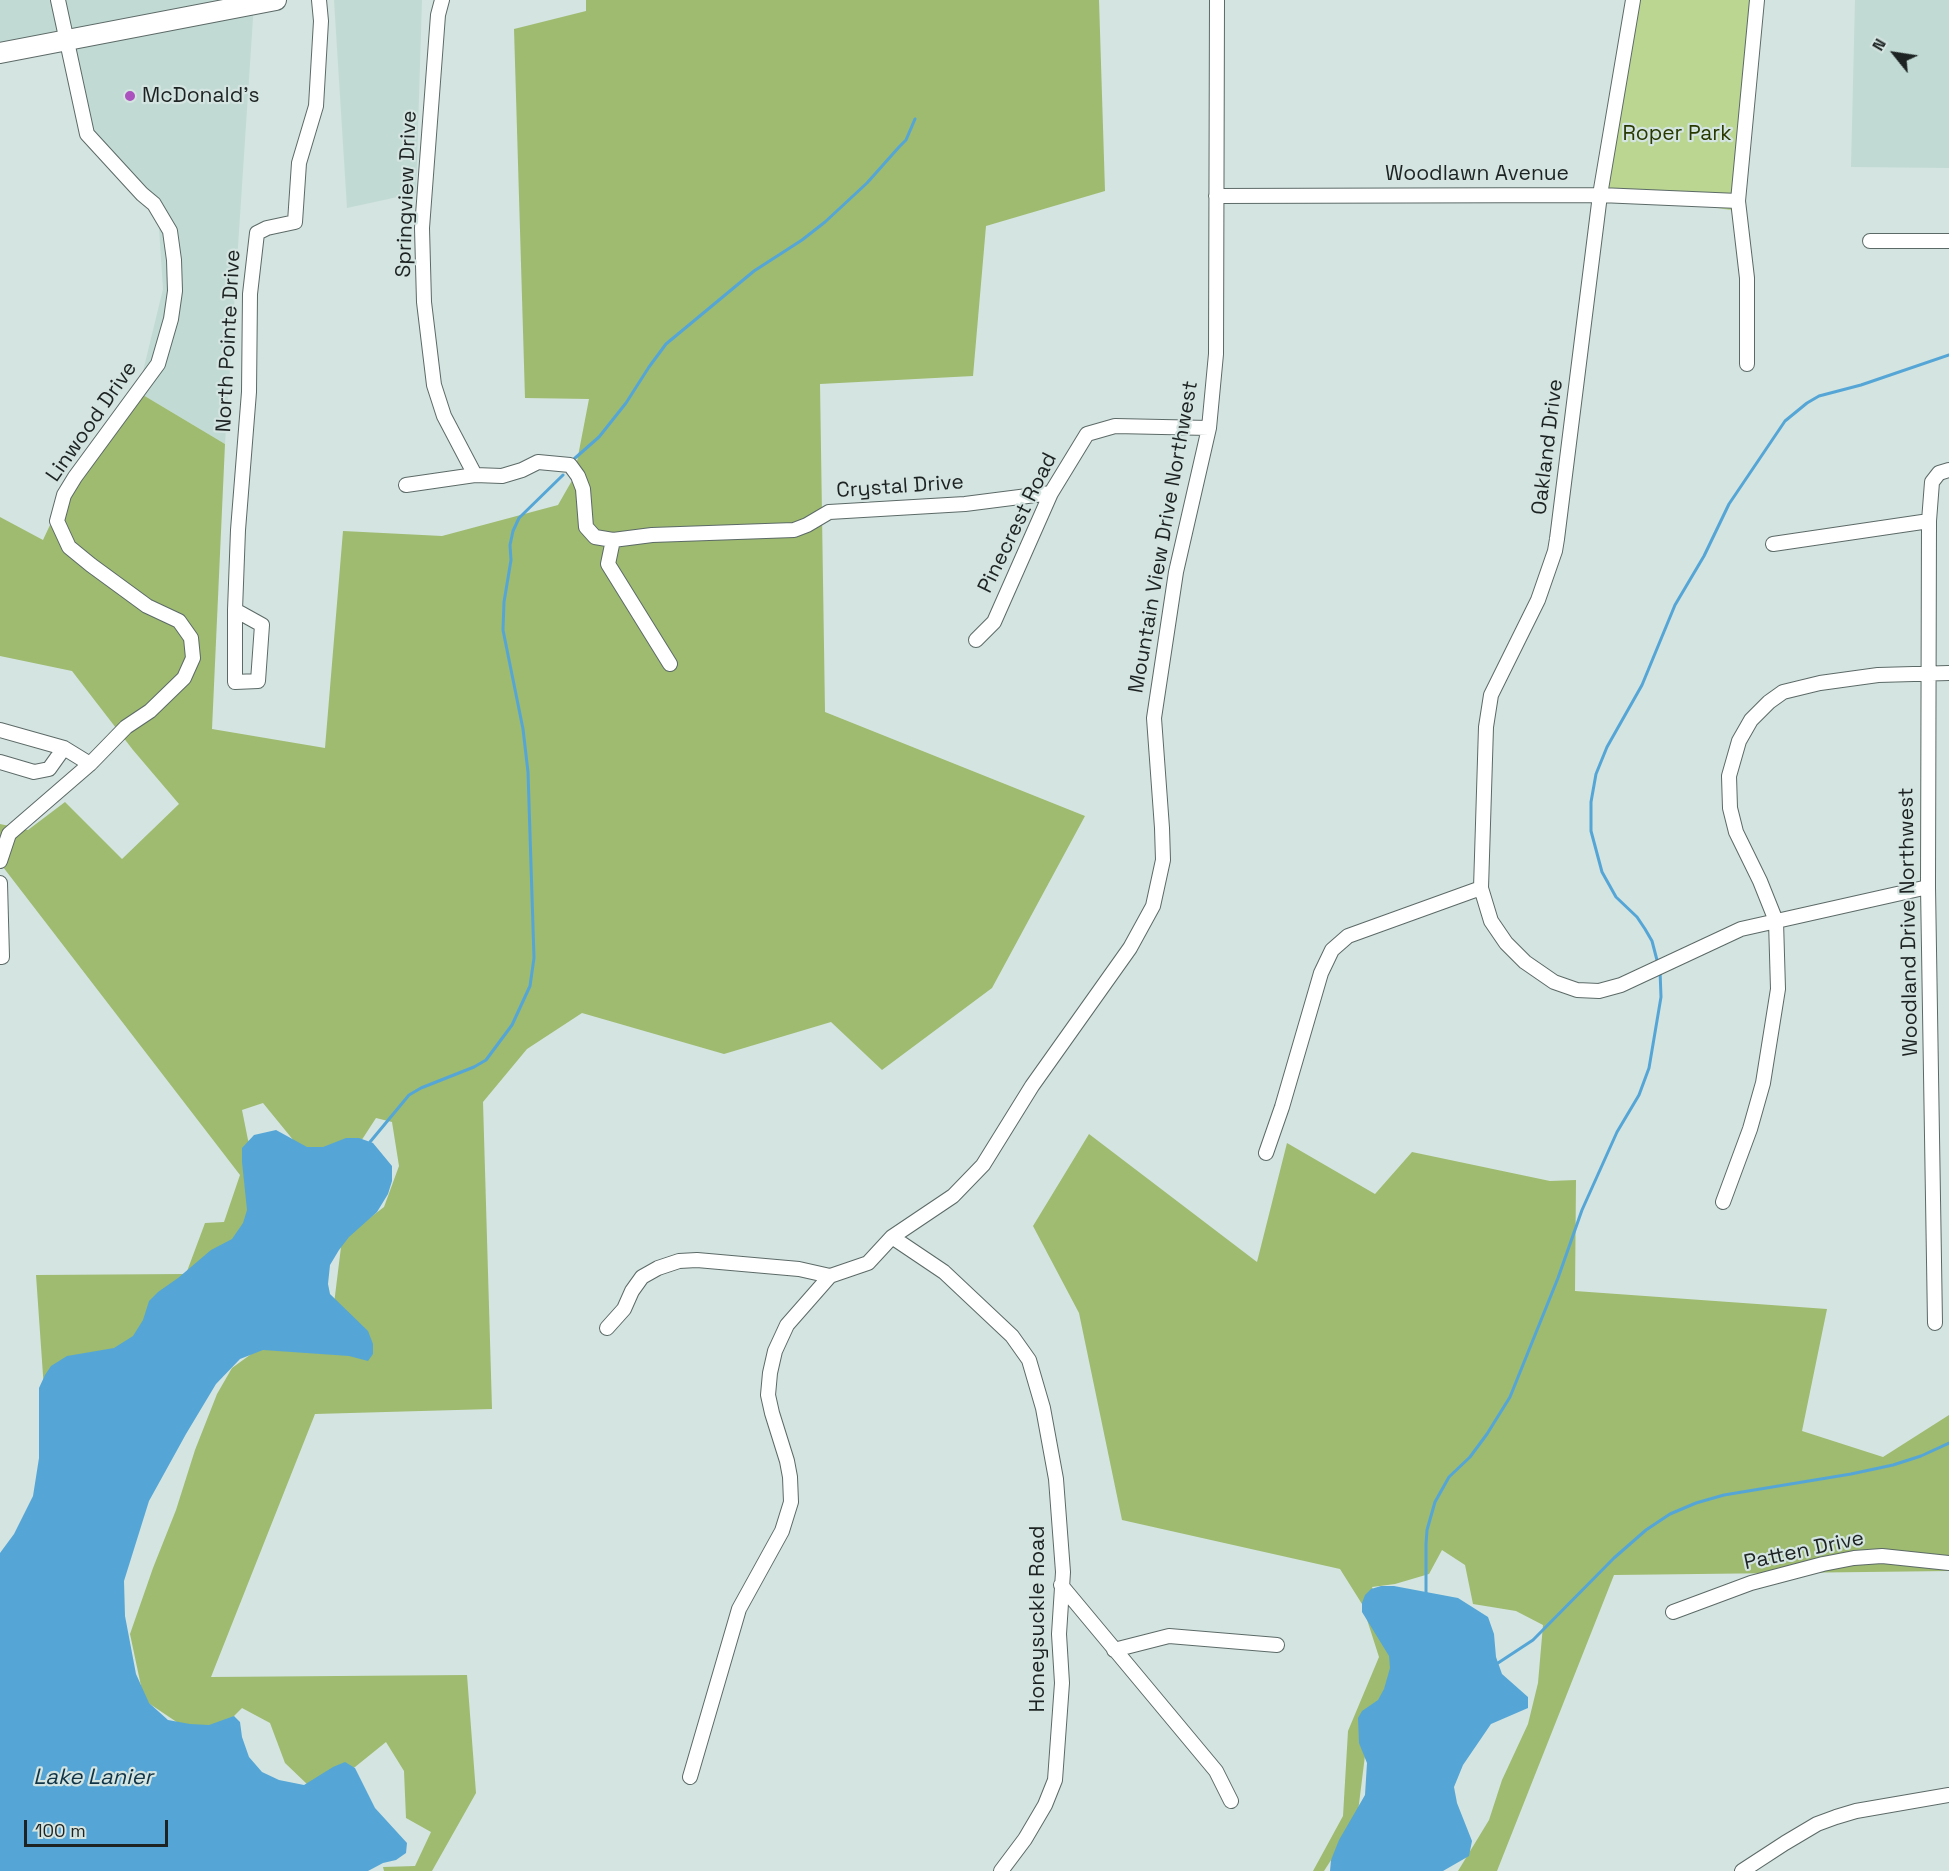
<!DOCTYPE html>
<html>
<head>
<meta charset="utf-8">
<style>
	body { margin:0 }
	#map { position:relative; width:1949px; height:1871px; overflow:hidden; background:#d4e4e1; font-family:"Space Grotesk",sans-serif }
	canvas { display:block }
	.north { position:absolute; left:1865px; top:24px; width:60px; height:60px; -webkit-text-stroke:4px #d4e4e1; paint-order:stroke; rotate:300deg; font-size:16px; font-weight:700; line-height:24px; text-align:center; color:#1d2322 }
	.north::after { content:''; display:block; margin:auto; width:21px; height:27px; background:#1d2322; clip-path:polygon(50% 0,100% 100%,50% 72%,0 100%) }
	.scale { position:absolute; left:24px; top:1820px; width:144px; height:27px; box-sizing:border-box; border:3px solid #1d2322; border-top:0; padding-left:8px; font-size:18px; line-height:21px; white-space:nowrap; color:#1d2322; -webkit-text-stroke:4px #d4e4e1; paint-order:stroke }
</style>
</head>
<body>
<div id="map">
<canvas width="1949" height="1871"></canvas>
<div class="north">N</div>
<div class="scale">100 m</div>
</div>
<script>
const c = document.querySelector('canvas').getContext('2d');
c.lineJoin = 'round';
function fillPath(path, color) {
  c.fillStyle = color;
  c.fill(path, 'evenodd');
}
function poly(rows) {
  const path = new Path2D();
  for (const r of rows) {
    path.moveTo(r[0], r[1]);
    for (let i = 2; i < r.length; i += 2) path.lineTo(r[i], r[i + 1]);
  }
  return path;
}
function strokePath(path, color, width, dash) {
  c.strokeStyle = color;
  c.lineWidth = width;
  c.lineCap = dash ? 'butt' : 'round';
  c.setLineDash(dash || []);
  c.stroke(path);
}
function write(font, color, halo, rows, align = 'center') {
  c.font = font + ' "Space Grotesk",sans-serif';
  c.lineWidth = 4.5;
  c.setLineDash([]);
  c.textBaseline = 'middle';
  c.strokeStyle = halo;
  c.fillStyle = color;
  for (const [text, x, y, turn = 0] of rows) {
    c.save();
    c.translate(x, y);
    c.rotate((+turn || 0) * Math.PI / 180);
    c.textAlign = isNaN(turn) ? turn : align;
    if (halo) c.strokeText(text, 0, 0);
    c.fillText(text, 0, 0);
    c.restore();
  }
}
const built = poly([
	[0,0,273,0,254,3,225,444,138,392,163,289,157,198,86,129,67,41,0,57],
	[334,0,422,0,416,193,347,208],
	[1855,0,1949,0,1949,168,1851,167]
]);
const green = poly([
	[1632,0,1755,0,1736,211,1600,189]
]);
const forest = poly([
	[586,0,1099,0,1105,191,986,226,973,376,820,384,825,712,1085,816,992,988,882,1070,831,1022,724,1054,582,1013,527,1049,483,1102,492,1409,315,1414,211,1677,467,1675,476,1793,432,1871,384,1871,383,1867,415,1866,431,1832,406,1818,404,1771,386,1742,355,1767,308,1785,285,1763,270,1723,242,1708,224,1726,187,1729,144,1700,130,1634,153,1568,176,1510,195,1450,217,1394,232,1368,272,1339,332,1320,342,1239,384,1207,399,1166,392,1122,376,1118,352,1155,320,1165,294,1141,263,1103,242,1110,248,1140,264,1167,267,1200,74,1422,49,1461,36,1275,186,1274,205,1223,224,1222,240,1175,3,867,0,868,0,824,28,830,65,802,122,859,179,804,133,750,72,671,0,656,0,517,43,540,64,495,138,392,225,444,212,729,325,748,343,531,442,536,558,505,574,477,589,399,525,398,514,29,586,11],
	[1089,1134,1257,1262,1287,1143,1375,1194,1412,1152,1550,1181,1576,1180,1575,1291,1827,1309,1802,1431,1883,1457,1949,1415,1949,1571,1614,1575,1497,1871,1458,1871,1489,1820,1502,1780,1528,1724,1538,1683,1543,1625,1516,1611,1473,1604,1465,1565,1442,1550,1429,1574,1395,1584,1372,1587,1392,1633,1393,1695,1370,1715,1357,1820,1324,1871,1313,1871,1343,1816,1348,1731,1379,1657,1362,1604,1340,1569,1122,1520,1079,1313,1033,1226]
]);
const water = poly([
	[276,1130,307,1147,323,1147,346,1138,359,1138,373,1143,392,1166,392,1181,388,1194,377,1212,349,1237,339,1250,330,1265,328,1284,330,1294,368,1331,373,1344,373,1354,368,1361,349,1356,263,1350,240,1359,216,1384,186,1434,149,1501,124,1581,125,1616,136,1674,149,1703,168,1720,190,1724,209,1725,234,1716,240,1722,242,1737,249,1757,262,1772,279,1780,304,1785,333,1767,345,1762,355,1768,375,1808,407,1843,406,1853,396,1860,383,1863,368,1871,0,1871,0,1553,14,1534,33,1496,39,1458,39,1388,45,1375,51,1366,67,1356,114,1348,133,1336,143,1320,149,1301,158,1292,178,1278,211,1250,232,1239,243,1223,247,1210,242,1162,242,1148,254,1135],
	[1381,1586,1394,1586,1458,1598,1488,1617,1494,1634,1496,1657,1502,1674,1528,1697,1528,1708,1491,1724,1463,1765,1454,1787,1457,1803,1472,1841,1469,1856,1443,1871,1330,1871,1331,1860,1339,1840,1365,1795,1367,1763,1359,1743,1358,1718,1362,1711,1378,1700,1384,1689,1390,1668,1389,1656,1362,1612,1362,1603,1365,1595,1371,1589]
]);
const stream = poly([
	[574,459,599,437,626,403,649,367,666,344,754,271,802,240,825,222,867,183,899,147,906,140,915,119],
	[1658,964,1652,941,1645,929,1637,917,1616,897,1602,872,1591,831,1591,802,1596,774,1607,747,1642,685,1675,605,1704,556,1729,504,1785,421,1807,403,1819,396,1861,385,1949,355],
	[370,1142,409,1095,421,1088,474,1067,486,1060,512,1025,530,986,534,958,528,772,523,729,503,630,504,602,511,560,510,545,513,531,519,518,563,475],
	[1426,1593,1426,1544,1427,1530,1435,1502,1449,1477,1470,1457,1487,1434,1510,1397,1558,1278,1582,1210,1617,1132,1639,1095,1649,1068,1661,997,1660,970],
	[1498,1663,1533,1640,1614,1558,1646,1530,1670,1514,1696,1503,1724,1495,1851,1474,1893,1465,1921,1456,1949,1443]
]);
const minor = poly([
	[442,0,438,15,422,228,424,302,434,385,444,416,475,475],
	[1633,0,1600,195,1557,539,1555,551,1538,600,1491,695,1486,727,1481,888,1491,921,1506,943,1525,962,1554,982,1577,990,1599,991,1621,985,1741,929,1928,887],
	[1216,196,1600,195,1738,201],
	[1870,241,1949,241],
	[1747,364,1747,278,1738,201,1757,0],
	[406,485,475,475,502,476,522,470,538,462,570,465,578,476,583,489,586,527,595,537,613,540,652,535,794,530,807,525,829,512,965,504,1051,493],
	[613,540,608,564,670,664],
	[1773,544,1929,521],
	[235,610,262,625,258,681,235,682,235,610,238,530,249,392,250,294,257,233,267,228,295,222,299,163,316,106,321,21,319,0],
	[976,640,994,622,1051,493,1087,434,1115,426,1209,428],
	[0,730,64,748,90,764],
	[0,762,34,772,49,769,64,748],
	[0,861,9,834,90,764,126,727,150,711,184,678,193,658,191,638,179,621,147,606,91,565,69,547,57,521,64,495,75,477,158,364,171,319,175,291,174,260,170,231,154,204,142,194,87,134,58,0],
	[0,883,2,957,0,957],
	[1266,1153,1282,1107,1321,973,1332,950,1348,936,1481,888],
	[1723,1202,1750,1129,1763,1083,1778,989,1776,921,1760,881,1736,832,1730,808,1729,776,1739,741,1751,720,1769,702,1783,692,1820,683,1878,675,1949,673],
	[892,1237,944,1272,1012,1336,1029,1360,1043,1408,1056,1479,1063,1572,1059,1634,1062,1683,1055,1780,1045,1805,1025,1839,1001,1871],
	[1935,1323,1928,887,1929,521,1932,482,1939,473,1949,470],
	[607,1328,624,1309,632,1291,642,1277,658,1268,679,1261,697,1260,799,1269,830,1276,868,1263,892,1237,953,1196,983,1165,1032,1086,1130,948,1153,906,1163,860,1162,828,1154,718,1176,572,1209,428,1216,354,1217,0],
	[1061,1585,1216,1771,1231,1801],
	[1673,1612,1751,1583,1823,1564,1854,1558,1882,1556,1949,1563],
	[1114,1650,1169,1636,1277,1645],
	[690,1777,739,1609,782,1531,791,1502,790,1477,787,1461,772,1413,768,1395,770,1373,775,1351,787,1325,830,1276],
	[1742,1871,1785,1843,1817,1824,1836,1817,1856,1811,1949,1795]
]);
const highway = poly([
	[0,53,276,0]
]);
const markers = [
	[130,96,6,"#ab52bf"]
];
const poiNames = [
	["McDonald's",142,96]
];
const parkNames = [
	["Roper Park",1677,134]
];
const streetNames = [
	["Woodlawn Avenue",1477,174],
	["Springview Drive",407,194,-88],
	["North Pointe Drive",229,341,-87],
	["Linwood Drive",92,422,-55],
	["Oakland Drive",1548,447,-83],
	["Crystal Drive",900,487,-4],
	["Pinecrest Road",1018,523,-64],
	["Mountain View Drive Northwest",1164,537,-80],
	["Woodland Drive Northwest",1909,922,-91],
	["Patten Drive",1804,1551,-12],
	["Honeysuckle Road",1038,1619,-90]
];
const waterNames = [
	["Lake Lanier",93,1778]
];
fillPath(built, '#c1dad4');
fillPath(green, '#bad690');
fillPath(forest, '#9ebb70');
fillPath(water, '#55a6d6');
strokePath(stream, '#55a6d6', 3);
strokePath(minor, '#5c6a67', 16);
strokePath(highway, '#5c6a67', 22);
strokePath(minor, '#fff', 14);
strokePath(highway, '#fff', 20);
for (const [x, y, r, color] of markers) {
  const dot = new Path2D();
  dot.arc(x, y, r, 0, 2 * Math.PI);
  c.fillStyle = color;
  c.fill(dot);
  strokePath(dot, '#d4e4e1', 2);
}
write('21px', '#1d2322', '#d4e4e1', poiNames, 'left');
write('21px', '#283900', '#d4e4e1', parkNames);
write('21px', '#1d2322', '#d4e4e1', streetNames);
write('italic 22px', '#0f3347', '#d4e4e1', waterNames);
</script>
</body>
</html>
